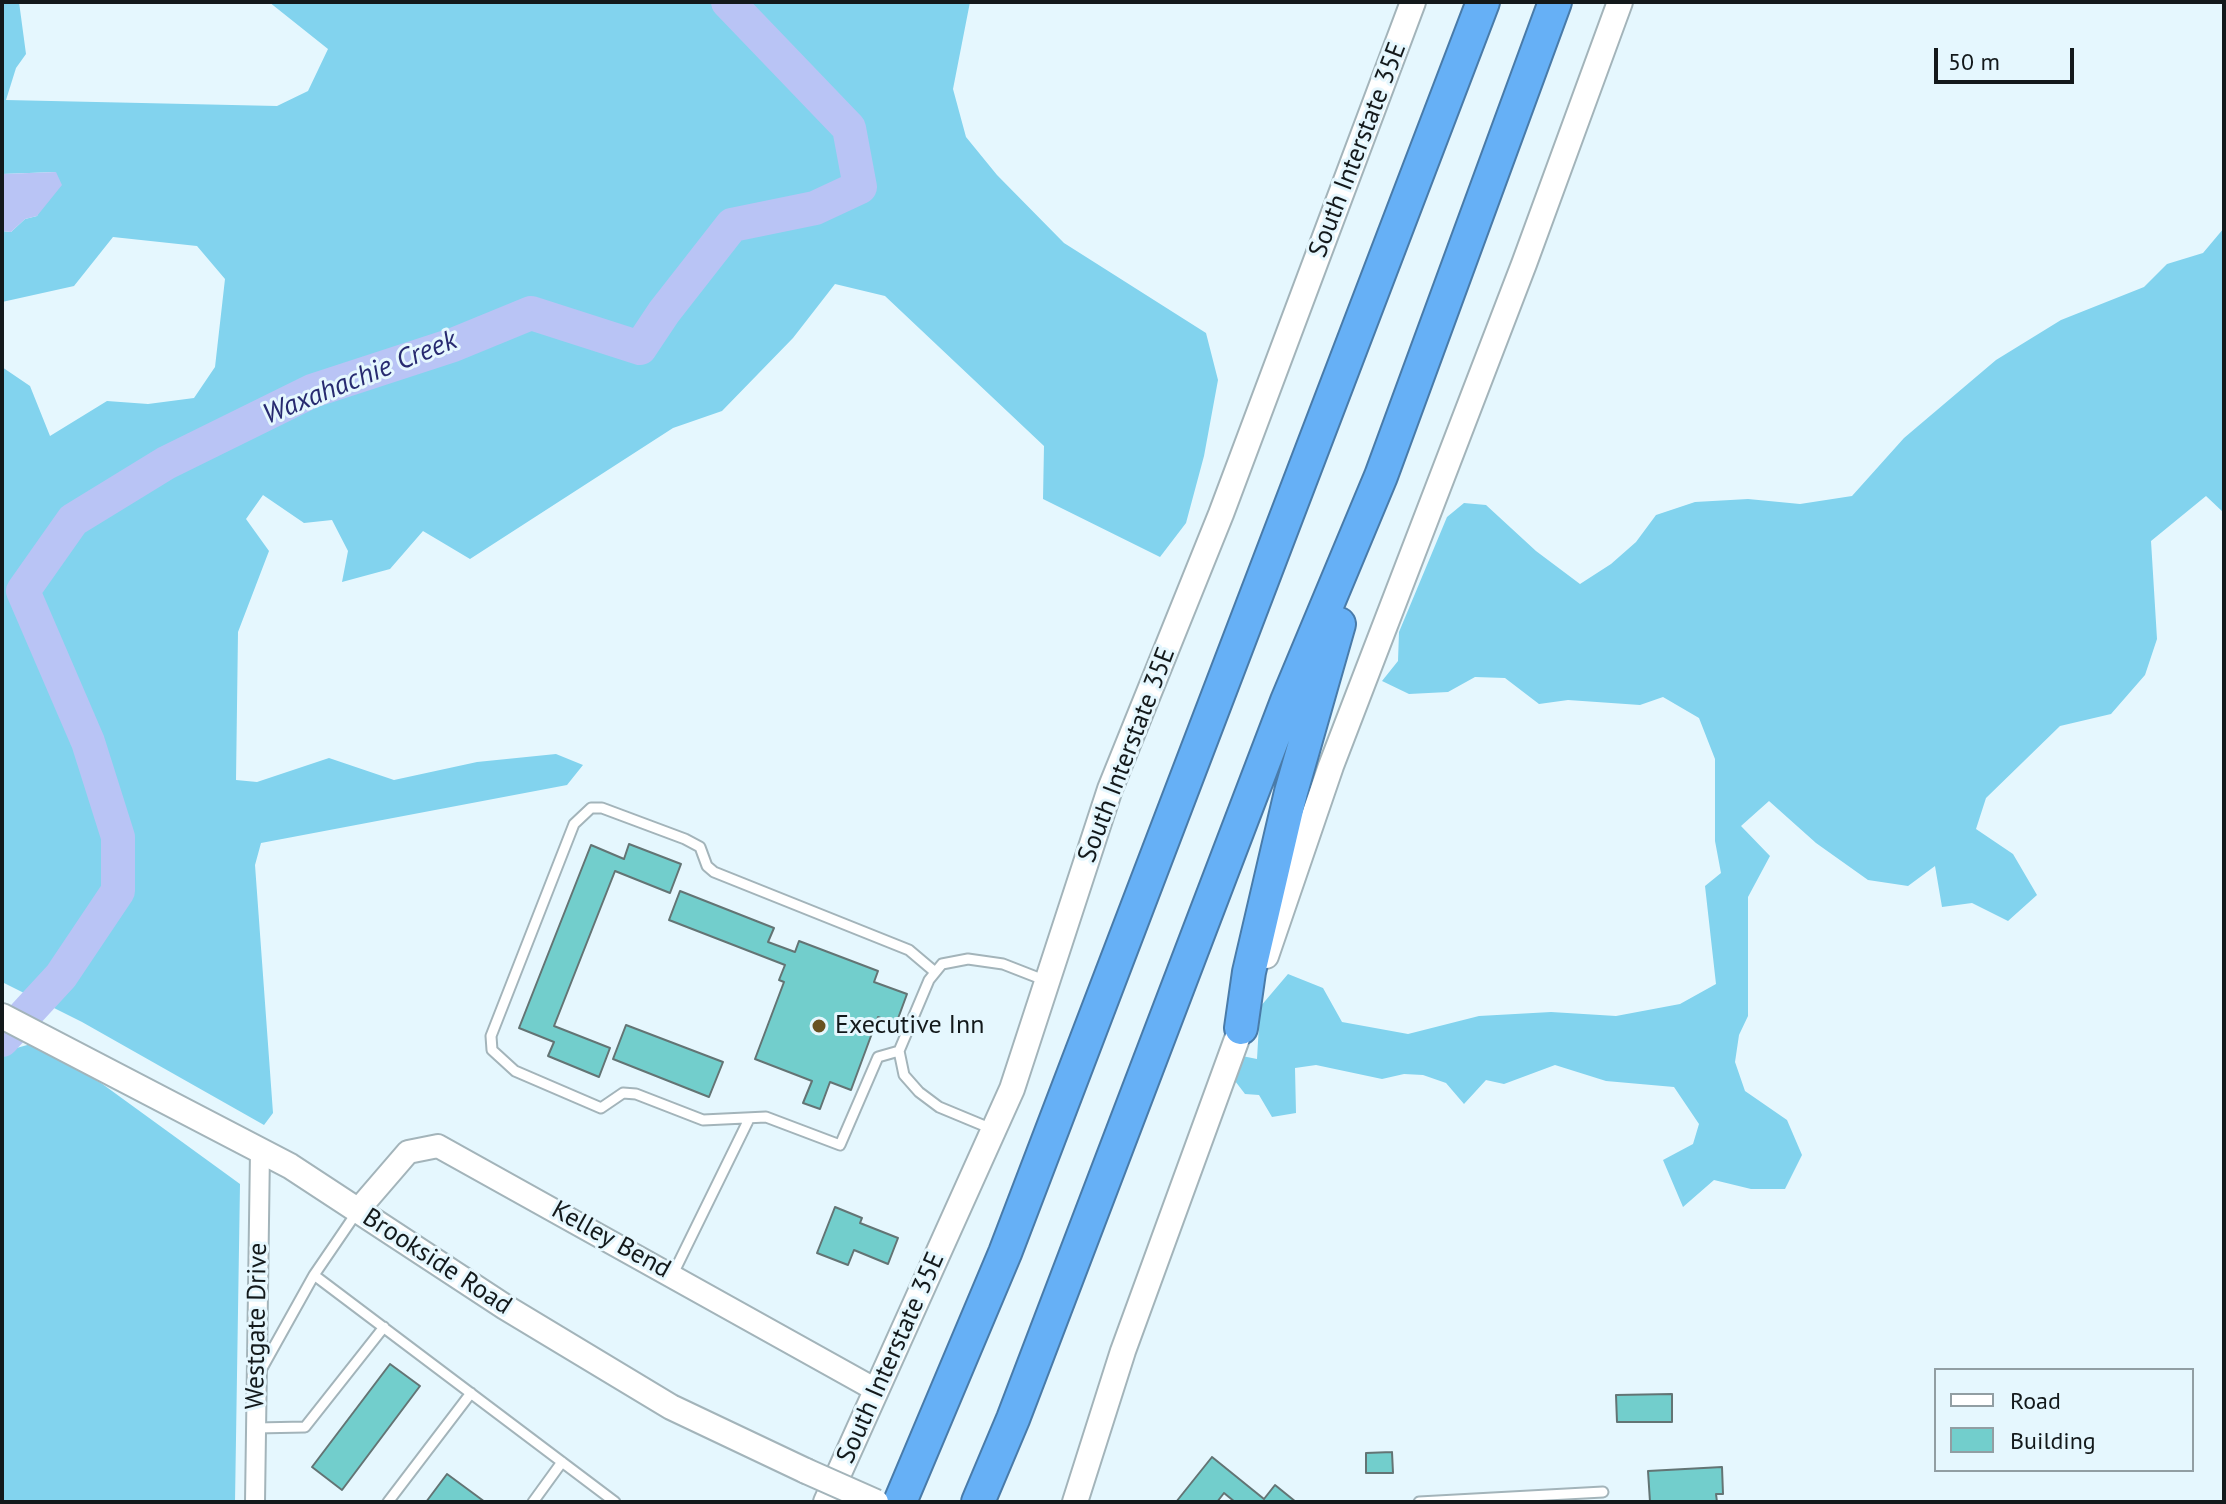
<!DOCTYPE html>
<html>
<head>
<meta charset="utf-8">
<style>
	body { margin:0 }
	#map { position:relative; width:2226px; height:1504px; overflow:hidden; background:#e5f7fe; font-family:"PT Sans",sans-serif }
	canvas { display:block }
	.frame { position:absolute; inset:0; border:4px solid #13191b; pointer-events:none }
	.legend { position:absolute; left:1934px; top:1368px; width:260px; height:104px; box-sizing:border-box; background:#e5f7fe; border:2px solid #919ea3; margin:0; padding:10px 14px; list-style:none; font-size:24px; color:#13191b }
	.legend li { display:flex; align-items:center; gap:16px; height:40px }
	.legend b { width:40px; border:2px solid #919ea3 }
	.scale { position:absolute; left:1934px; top:48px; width:140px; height:36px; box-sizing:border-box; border:4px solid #13191b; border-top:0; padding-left:10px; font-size:24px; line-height:28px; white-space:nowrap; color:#13191b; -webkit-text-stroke:6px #e5f7fe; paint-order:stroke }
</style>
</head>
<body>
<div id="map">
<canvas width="2226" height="1504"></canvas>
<div class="frame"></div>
<ul class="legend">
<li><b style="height:10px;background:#fff"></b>Road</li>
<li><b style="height:22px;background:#72cecc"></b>Building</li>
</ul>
<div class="scale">50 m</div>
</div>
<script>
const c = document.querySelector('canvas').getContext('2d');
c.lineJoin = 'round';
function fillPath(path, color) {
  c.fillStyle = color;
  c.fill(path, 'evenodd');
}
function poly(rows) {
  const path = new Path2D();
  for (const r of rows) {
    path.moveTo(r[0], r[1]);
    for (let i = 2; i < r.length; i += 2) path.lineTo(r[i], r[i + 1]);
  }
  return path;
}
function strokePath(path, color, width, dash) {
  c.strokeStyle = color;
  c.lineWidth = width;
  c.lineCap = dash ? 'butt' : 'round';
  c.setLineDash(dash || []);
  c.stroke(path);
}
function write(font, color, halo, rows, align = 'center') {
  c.font = font + ' "PT Sans",sans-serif';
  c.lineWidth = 6;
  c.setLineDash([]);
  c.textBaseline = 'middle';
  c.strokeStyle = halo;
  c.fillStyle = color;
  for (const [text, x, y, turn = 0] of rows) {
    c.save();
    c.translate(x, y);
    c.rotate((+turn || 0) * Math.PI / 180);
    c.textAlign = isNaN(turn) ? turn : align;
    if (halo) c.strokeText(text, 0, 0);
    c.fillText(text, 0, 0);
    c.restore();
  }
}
const forest = poly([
	[2,2,19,2,26,54,16,68,6,100,277,106,308,91,328,49,269,2,970,2,953,89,966,137,997,175,1064,243,1206,333,1218,380,1204,456,1186,523,1160,557,1043,499,1044,446,885,296,835,284,793,338,722,411,673,428,470,559,423,531,390,569,342,582,348,551,332,520,304,523,263,495,246,519,269,551,238,632,236,780,257,782,329,758,394,780,477,762,556,754,583,765,567,785,261,843,255,865,273,1113,264,1125,82,1022,2,982,2,367,30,386,50,436,107,401,148,404,194,398,215,367,225,279,197,246,113,237,74,286,2,302,2,231,11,232,25,219,37,216,56,172,2,174],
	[2224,228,2224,513,2206,496,2151,541,2157,639,2145,675,2111,714,2060,726,1986,798,1976,829,2013,854,2037,895,2008,921,1972,903,1942,907,1935,866,1908,886,1868,880,1816,843,1769,801,1741,826,1770,856,1748,897,1748,1016,1739,1035,1735,1062,1745,1091,1787,1120,1802,1155,1785,1189,1751,1189,1714,1180,1683,1207,1663,1160,1693,1144,1699,1124,1674,1087,1606,1081,1555,1065,1504,1084,1486,1080,1464,1104,1446,1083,1423,1075,1404,1074,1382,1079,1316,1065,1295,1068,1296,1113,1272,1117,1259,1095,1245,1094,1232,1077,1242,1056,1257,1059,1260,1007,1288,974,1323,988,1342,1022,1408,1034,1479,1016,1551,1012,1616,1016,1680,1004,1716,984,1705,886,1721,873,1715,841,1715,759,1699,718,1663,697,1640,705,1568,700,1539,704,1505,678,1475,677,1448,692,1409,694,1382,681,1398,661,1399,632,1447,517,1464,503,1486,505,1536,551,1580,584,1611,564,1636,542,1656,515,1695,502,1748,499,1800,504,1852,496,1904,438,1996,360,2061,320,2144,287,2167,264,2203,253],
	[31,1044,101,1083,240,1184,235,1502,2,1502,2,1052]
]);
const water = poly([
	[56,172,62,185,37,216,25,219,11,232,2,231,2,174]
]);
const river = poly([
	[2,1040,61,976,118,891,118,837,88,742,23,591,73,520,166,463,312,391,453,345,531,313,640,348,664,312,732,225,815,208,860,187,849,128,728,2]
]);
const building = poly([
	[629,844,681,864,670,893,615,871,554,1026,610,1048,599,1077,548,1056,554,1042,519,1028,591,845,624,859,629,844],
	[680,891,774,928,768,942,795,952,799,941,878,971,874,982,907,994,896,1024,878,1017,851,1090,830,1082,820,1109,803,1103,812,1081,755,1059,784,982,779,980,785,965,669,920,680,891],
	[626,1025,723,1062,709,1097,613,1059,626,1025],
	[835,1207,862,1218,860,1223,898,1238,888,1264,854,1250,848,1265,817,1253,835,1207],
	[390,1364,420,1386,342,1490,312,1467,390,1364],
	[1672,1394,1672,1422,1617,1422,1616,1395,1672,1394],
	[1392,1452,1393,1473,1366,1473,1366,1453,1392,1452],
	[1212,1457,1264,1499,1275,1485,1296,1502,1235,1502,1224,1493,1217,1502,1176,1502,1212,1457],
	[1722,1467,1723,1494,1716,1494,1717,1502,1650,1502,1648,1471,1722,1467],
	[447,1474,485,1502,426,1502,447,1474]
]);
const service = poly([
	[899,1051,878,1057,840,1145,766,1117,703,1120,636,1094,623,1093,601,1108,515,1071,492,1050,491,1036,574,824,591,808,602,808,685,839,700,847,707,866,714,872,909,950,935,972],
	[992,1129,939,1107,919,1092,904,1075,899,1051,929,980,942,964,968,959,1003,964,1044,980],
	[357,1212,314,1275,615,1502],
	[673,1274,749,1119],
	[261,1370,314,1275],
	[256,1428,305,1427,384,1327],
	[388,1502,471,1393],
	[533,1502,562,1462],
	[1419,1502,1603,1492]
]);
const minor = poly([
	[255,1502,260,1151]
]);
const tertiary = poly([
	[358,1210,408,1152,438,1146,876,1390]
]);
const secondary = poly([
	[1266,956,1331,766,1524,264,1620,2],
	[2,1016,290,1166,505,1307,671,1407,806,1471],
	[826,1502,1012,1089,1110,789,1221,514,1413,2],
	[1075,1502,1123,1351,1246,1014]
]);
const motorway = poly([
	[1241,1028,1249,972,1291,792,1339,624],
	[900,1502,1005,1253,1483,2],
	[978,1502,1013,1419,1287,701,1381,476,1555,2]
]);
const secondaryBridge = poly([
	[806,1471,876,1502]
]);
const markers = [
	[819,1026,8,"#685221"]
];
const streetNames = [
	["South Interstate 35E",1358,150,-69],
	["South Interstate 35E",1127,755,-69],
	["Kelley Bend",611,1240,29],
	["Brookside Road",437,1262,33],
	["Westgate Drive",257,1326,-89],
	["South Interstate 35E",891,1358,-66]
];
const poiNames = [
	["Executive Inn",835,1026]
];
const waterNames = [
	["Waxahachie Creek",360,378,-22]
];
fillPath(forest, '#82d3ee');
fillPath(water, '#b9c4f5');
strokePath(river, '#b9c4f5', 34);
fillPath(building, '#72cecc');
strokePath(building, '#637474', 2);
strokePath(service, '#a3b4ba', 13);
strokePath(minor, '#a3b4ba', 22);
strokePath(tertiary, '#a3b4ba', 26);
strokePath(secondary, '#a3b4ba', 28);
strokePath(motorway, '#497ba9', 36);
strokePath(service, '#fff', 9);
strokePath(minor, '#fff', 18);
strokePath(tertiary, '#fff', 22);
strokePath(secondary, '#fff', 24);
strokePath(motorway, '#66b0f6', 32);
strokePath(secondaryBridge, '#a3b4ba', 28, []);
strokePath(secondaryBridge, '#fff', 24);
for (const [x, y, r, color] of markers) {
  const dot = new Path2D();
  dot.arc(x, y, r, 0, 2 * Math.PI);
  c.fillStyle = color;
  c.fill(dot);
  strokePath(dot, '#e5f7fe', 3);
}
write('26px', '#13191b', '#e5f7fe', streetNames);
write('26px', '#13191b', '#e5f7fe', poiNames, 'left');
write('italic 28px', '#272a70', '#e5f7fe', waterNames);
</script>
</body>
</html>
